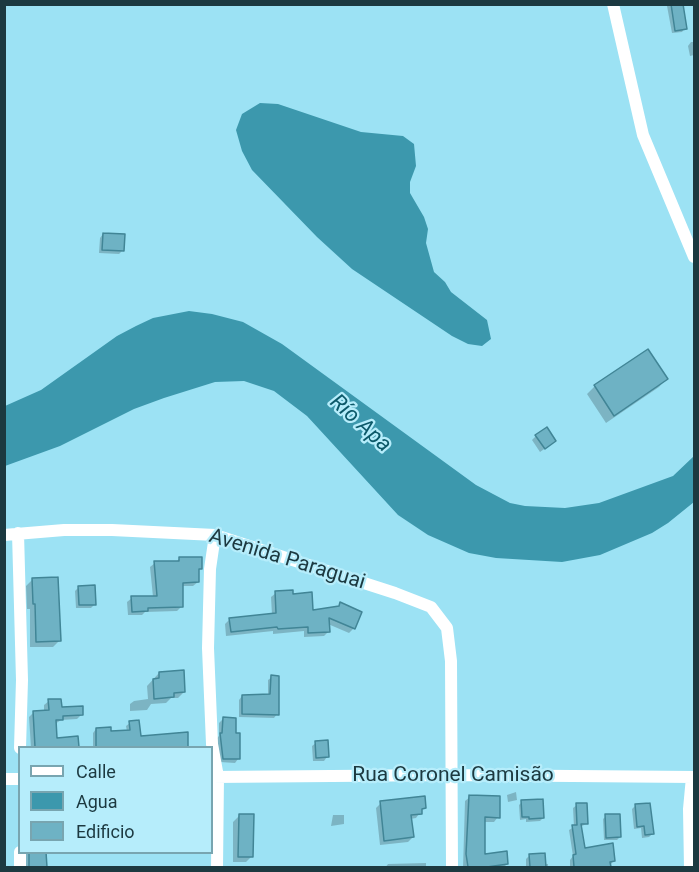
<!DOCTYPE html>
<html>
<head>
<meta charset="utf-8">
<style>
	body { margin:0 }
	#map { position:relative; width:699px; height:872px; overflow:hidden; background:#9ce2f4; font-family:Roboto,sans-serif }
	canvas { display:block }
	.frame { position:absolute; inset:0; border:6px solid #1c3940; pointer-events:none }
	.legend { position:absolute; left:18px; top:746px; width:195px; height:108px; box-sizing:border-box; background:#b6edfb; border:2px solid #78a5b0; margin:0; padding:8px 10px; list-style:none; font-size:18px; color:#1c3940 }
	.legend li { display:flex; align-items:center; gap:12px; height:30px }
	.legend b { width:30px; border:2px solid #78a5b0 }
</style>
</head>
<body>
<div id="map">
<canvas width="699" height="872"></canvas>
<div class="frame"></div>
<ul class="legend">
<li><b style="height:8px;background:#fff"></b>Calle</li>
<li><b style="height:16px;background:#3c98ad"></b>Agua</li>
<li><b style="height:16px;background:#6eb2c4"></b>Edificio</li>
</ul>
</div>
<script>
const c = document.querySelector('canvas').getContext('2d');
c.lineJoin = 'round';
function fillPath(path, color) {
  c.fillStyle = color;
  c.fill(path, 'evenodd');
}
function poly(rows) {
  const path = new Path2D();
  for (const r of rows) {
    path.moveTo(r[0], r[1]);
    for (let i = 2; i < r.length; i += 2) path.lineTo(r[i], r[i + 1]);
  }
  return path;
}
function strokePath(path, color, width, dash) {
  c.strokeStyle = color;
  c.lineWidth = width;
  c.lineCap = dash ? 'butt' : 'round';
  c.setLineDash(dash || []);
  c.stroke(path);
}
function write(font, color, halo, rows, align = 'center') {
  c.font = font + ' Roboto,sans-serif';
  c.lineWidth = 4.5;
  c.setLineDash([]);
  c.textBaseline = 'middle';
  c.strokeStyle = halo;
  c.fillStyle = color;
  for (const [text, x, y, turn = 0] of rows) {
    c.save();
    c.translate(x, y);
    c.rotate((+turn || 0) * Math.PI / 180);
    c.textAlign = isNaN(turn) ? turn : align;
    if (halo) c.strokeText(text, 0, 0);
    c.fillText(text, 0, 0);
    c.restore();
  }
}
const green = poly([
	[693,519,694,520,694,767,693,767]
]);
const water = poly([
	[260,103,278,104,361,132,403,136,414,144,416,166,410,182,410,193,424,217,428,229,426,243,434,272,445,282,451,292,487,320,491,339,482,346,468,344,452,336,352,269,317,237,252,170,242,151,236,130,242,114],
	[189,311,212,314,243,322,282,344,476,485,510,503,525,506,565,508,599,503,673,476,694,456,694,502,668,523,652,533,600,555,562,562,496,558,469,553,428,535,398,515,307,416,274,391,244,381,215,382,164,398,134,409,60,446,5,466,5,406,41,390,117,336,136,326,153,318]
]);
const shadow = poly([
	[669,4,682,4,685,28,682,32,672,33,667,6],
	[691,42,694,42,694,55,690,56,688,46],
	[103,234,122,251,119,254,99,253,100,238],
	[647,351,666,379,659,387,606,423,587,394,594,387],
	[536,436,550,445,540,452,532,440],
	[179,559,200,568,197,571,198,582,193,586,181,586,182,606,177,611,145,612,142,615,128,615,127,602,132,598,153,597,150,567,155,563,175,563],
	[32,580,59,641,53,647,30,647,30,609,27,609,26,586],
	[79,587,95,604,91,608,76,608,75,591],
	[276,593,292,595,311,611,337,608,340,604,354,628,349,633,328,624,329,631,324,636,304,637,304,631,273,634,273,631,226,636,225,624,230,619,272,615,271,597],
	[159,673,184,692,178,698,171,698,166,703,151,704,147,710,130,711,130,704,134,701,148,699,147,686],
	[272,677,277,714,274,718,239,717,239,700,242,696,268,696,268,680],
	[49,701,61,709,82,714,77,719,61,720,55,724,56,739,77,738,77,748,31,748,29,717,34,712,44,711,44,705],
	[223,719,238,759,235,763,220,762,217,738,219,736,219,723],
	[130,723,139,738,186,733,186,748,93,748,93,733,96,729,110,733,127,732,126,726],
	[316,743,327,757,324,761,313,761,312,746],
	[516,792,517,800,508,802,507,795],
	[470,797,498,817,494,822,483,822,484,855,507,864,503,868,463,868,465,801],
	[522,802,543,818,540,821,526,822,526,819,520,820,519,805],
	[381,803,424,807,416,818,410,819,413,837,408,842,380,845,376,808],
	[577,805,586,824,580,827,584,850,613,861,609,868,570,868,570,860,573,856,569,830,574,827,573,808],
	[635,806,652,834,649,837,642,838,641,828,634,829,632,809],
	[333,815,344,815,344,824,331,826],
	[239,816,252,856,246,862,233,862,233,822],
	[606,816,620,837,617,840,604,840,603,819],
	[26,852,45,852,45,868,26,868],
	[530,855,544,864,548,864,548,868,526,868,526,859],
	[426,863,426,868,385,868,388,864]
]);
const building = poly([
	[671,4,683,4,687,29,675,31,671,4],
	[103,233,125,234,124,251,102,250,103,233],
	[648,349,668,379,614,416,594,385,648,349],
	[547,427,556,441,545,449,535,435,547,427],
	[179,557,202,557,202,569,199,569,199,582,183,583,183,607,148,608,148,611,132,612,131,596,157,596,154,561,179,561,179,557],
	[58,577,61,641,36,642,35,604,33,604,32,578,58,577],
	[95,585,96,605,79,605,78,586,95,585],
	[293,590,293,594,312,592,313,610,339,606,340,602,362,612,355,629,329,618,330,632,308,633,308,627,278,629,277,627,231,632,229,618,276,613,275,591,293,590],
	[184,670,185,692,174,693,174,697,154,699,153,679,159,678,159,672,184,670],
	[271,675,279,676,279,715,242,714,242,695,270,694,271,675],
	[48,699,61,699,62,707,83,706,83,715,63,716,63,720,56,720,57,738,78,736,79,747,35,747,33,711,49,710,48,699],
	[223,717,236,718,236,733,240,733,240,759,223,759,220,733,222,733,223,717],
	[139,720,141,736,188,732,188,747,96,747,96,728,111,727,111,731,130,730,129,721,139,720],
	[328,740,329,757,316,758,315,741,328,740],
	[469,795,500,796,500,818,485,817,485,854,507,851,508,864,487,867,468,867,466,854,469,795],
	[425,796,426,808,422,809,422,814,411,815,414,837,384,841,380,801,425,796],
	[543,799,544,818,529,819,529,817,522,817,521,800,543,799],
	[576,803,587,803,588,824,581,824,585,848,613,843,615,861,610,862,611,867,574,867,573,855,576,854,572,825,577,825,576,803],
	[650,803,654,834,645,835,644,826,637,827,635,804,650,803],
	[239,814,254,814,253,857,238,857,239,814],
	[605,814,620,814,621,837,606,838,605,814],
	[29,852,46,852,47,867,29,867,29,852],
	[545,853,546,867,530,867,529,854,545,853]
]);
const street = poly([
	[613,4,643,135,694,257],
	[18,533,22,680,20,748],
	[4,535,64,530,112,530,215,535,395,593,431,607,447,628,451,661,452,868],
	[215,535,210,569,208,648,212,744,218,777,217,868],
	[212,777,451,775,694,777],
	[4,779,20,779],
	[20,852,20,868],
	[690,868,689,809,692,777]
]);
const streetNames = [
	["Avenida Paraguai",287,560,17],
	["Rua Coronel Camisão",453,776]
];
const waterNames = [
	["Río Apa",360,424,42]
];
fillPath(green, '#60c68b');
fillPath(water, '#3c98ad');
fillPath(shadow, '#0003');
fillPath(building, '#6eb2c4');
strokePath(building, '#418596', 1.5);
strokePath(street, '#fff', 12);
write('21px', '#1c3940', '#b6edfb', streetNames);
write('italic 22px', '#0c5969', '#b6edfb', waterNames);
</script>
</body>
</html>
